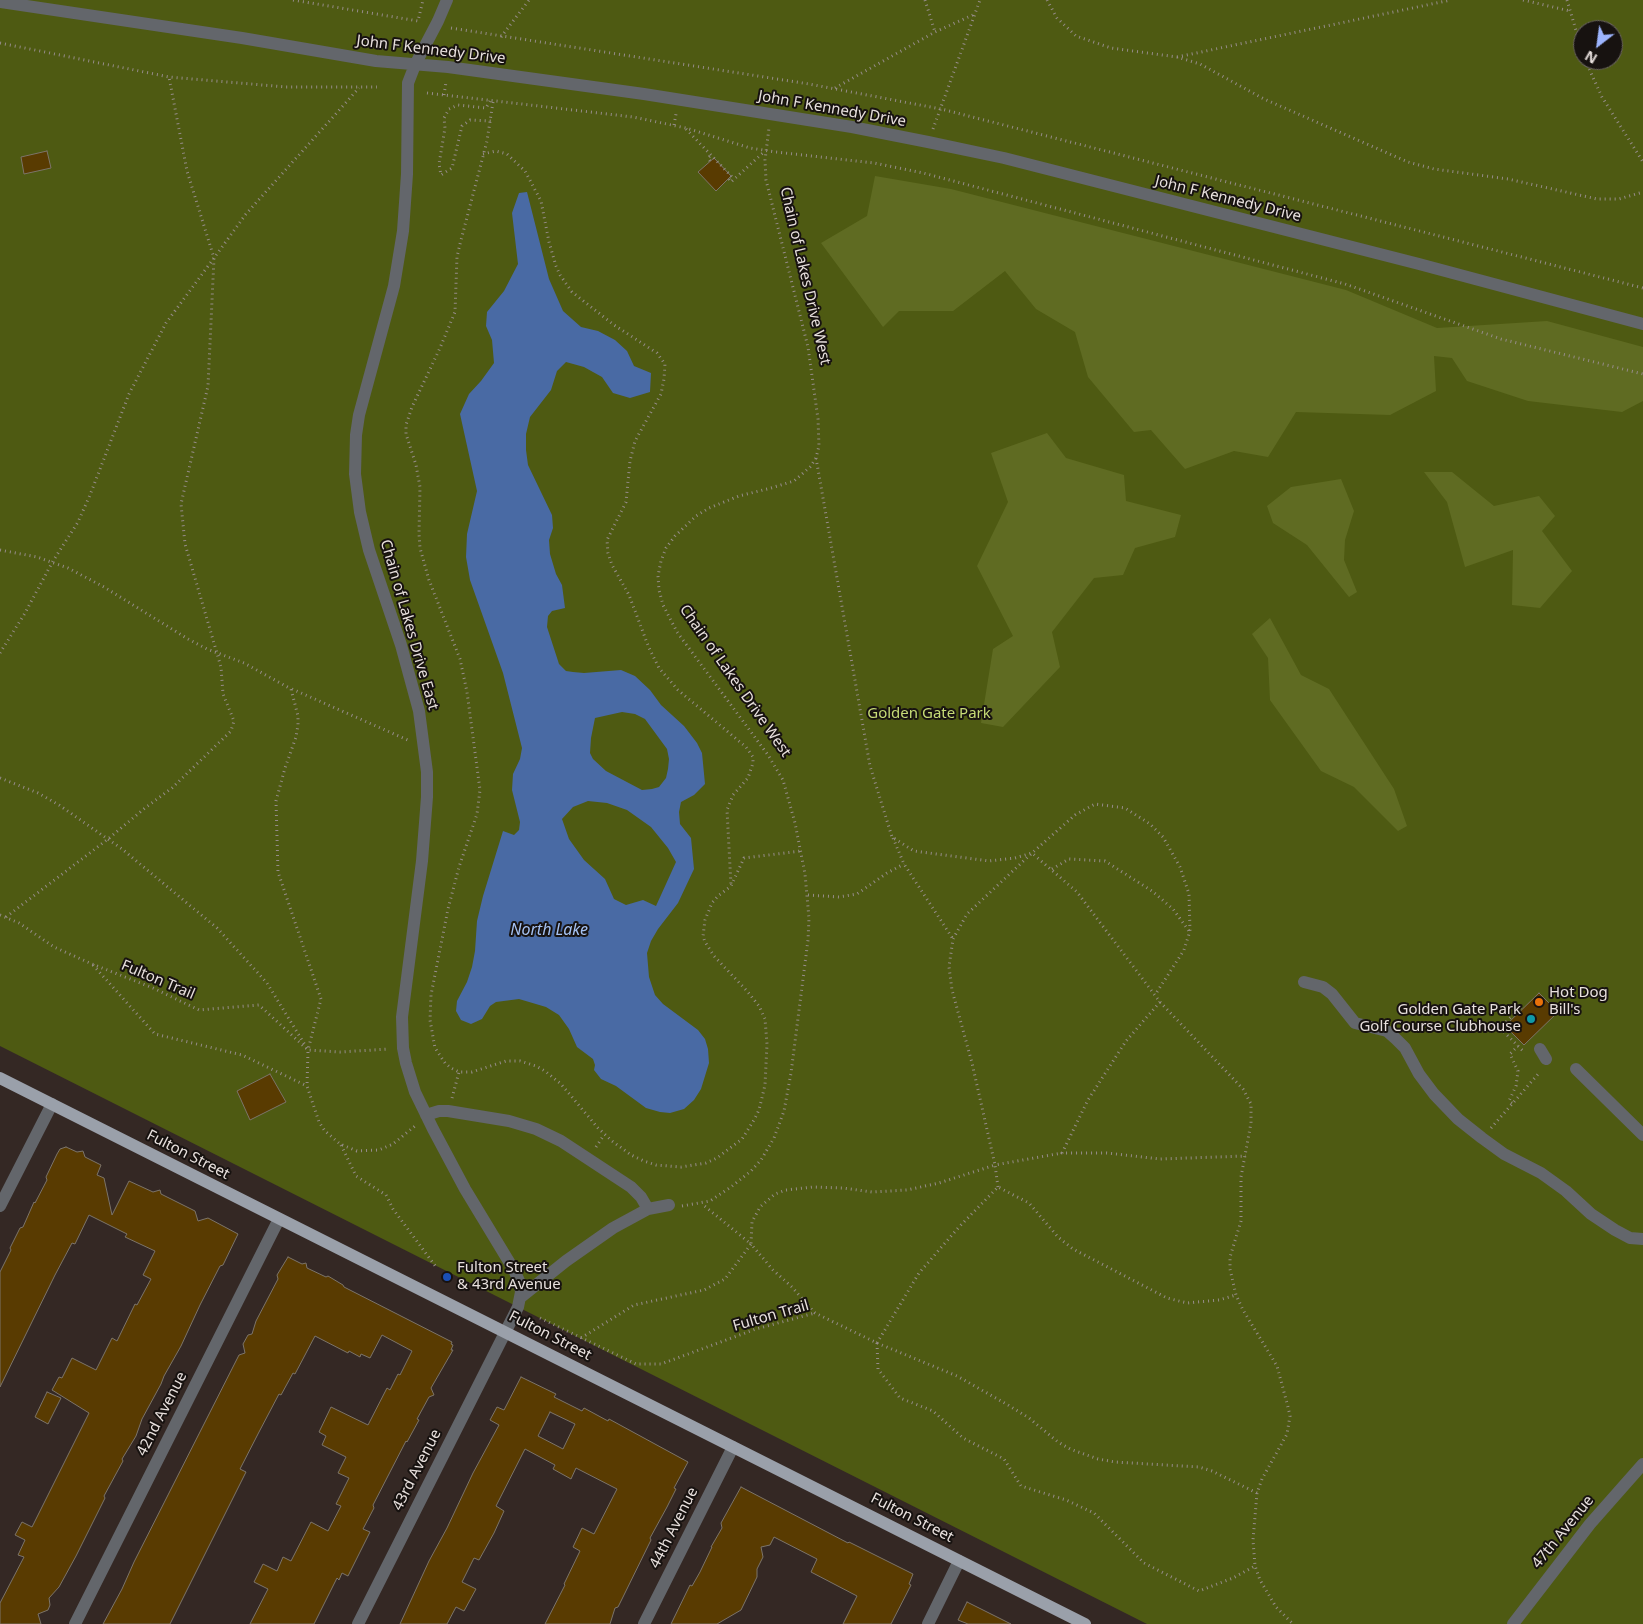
<!DOCTYPE html>
<html>
<head>
<meta charset="utf-8">
<style>
	body { margin:0 }
	#map { position:relative; width:1643px; height:1624px; overflow:hidden; background:#342824; font-family:"Noto Sans",sans-serif }
	canvas { display:block }
	.north { position:absolute; left:1573px; top:20px; width:50px; height:50px; box-sizing:border-box; background:#171210; border:1px solid #6b6462; border-radius:50%; rotate:210deg; font-size:14px; font-weight:700; line-height:20px; text-align:center; color:#e8e0dd }
	.north::after { content:''; display:block; margin:auto; width:18px; height:22px; background:#9cb4fd; clip-path:polygon(50% 0,100% 100%,50% 72%,0 100%) }
</style>
</head>
<body>
<div id="map">
<canvas width="1643" height="1624"></canvas>
<div class="north">N</div>
</div>
<script>
const c = document.querySelector('canvas').getContext('2d');
c.lineJoin = 'round';
function fillPath(path, color) {
  c.fillStyle = color;
  c.fill(path, 'evenodd');
}
function poly(rows) {
  const path = new Path2D();
  for (const r of rows) {
    path.moveTo(r[0], r[1]);
    for (let i = 2; i < r.length; i += 2) path.lineTo(r[i], r[i + 1]);
  }
  return path;
}
function strokePath(path, color, width, dash) {
  c.strokeStyle = color;
  c.lineWidth = width;
  c.lineCap = dash ? 'butt' : 'round';
  c.setLineDash(dash || []);
  c.stroke(path);
}
function write(font, color, halo, rows, align = 'center') {
  c.font = font + ' "Noto Sans",sans-serif';
  c.lineWidth = 4;
  c.setLineDash([]);
  c.textBaseline = 'middle';
  c.strokeStyle = halo;
  c.fillStyle = color;
  for (const [text, x, y, turn = 0] of rows) {
    c.save();
    c.translate(x, y);
    c.rotate((+turn || 0) * Math.PI / 180);
    c.textAlign = isNaN(turn) ? turn : align;
    if (halo) c.strokeText(text, 0, 0);
    c.fillText(text, 0, 0);
    c.restore();
  }
}
const green = poly([
	[0,0,1643,0,1643,1624,1147,1624,0,1046],
	[1583,30,1613,30,1613,60,1583,60]
]);
const forest = poly([
	[875,176,951,189,1346,290,1437,328,1547,321,1643,347,1643,401,1622,412,1528,401,1467,381,1452,358,1434,356,1436,391,1390,415,1296,412,1268,457,1234,451,1185,469,1151,430,1134,432,1088,377,1075,332,1036,309,1005,271,953,311,899,311,883,327,821,243,867,216],
	[1047,433,1066,458,1124,475,1126,501,1181,515,1175,537,1135,548,1123,575,1094,578,1052,632,1060,667,1003,727,981,723,993,649,1013,636,977,566,1008,502,991,453],
	[1424,472,1452,472,1494,506,1539,496,1555,516,1542,531,1572,571,1540,608,1512,605,1513,550,1465,567,1447,502],
	[1341,479,1354,511,1345,540,1344,560,1357,592,1349,597,1307,545,1273,523,1267,506,1291,487],
	[1270,618,1301,675,1329,689,1394,789,1407,826,1398,831,1354,787,1321,771,1270,700,1268,658,1252,634]
]);
const water = poly([
	[527,192,549,279,563,311,581,327,598,331,615,340,627,351,634,366,651,373,650,392,630,398,613,393,602,377,584,367,566,362,557,371,551,390,530,417,526,434,526,450,528,465,552,515,553,528,549,540,550,554,556,574,562,585,565,608,552,611,548,616,547,627,559,664,566,671,573,672,584,673,621,670,635,676,650,690,661,705,684,726,697,743,702,753,705,784,694,795,681,802,679,812,680,824,691,838,694,869,678,903,658,929,651,941,647,953,649,977,655,995,663,1004,698,1030,705,1039,708,1049,709,1063,701,1089,694,1100,684,1109,670,1113,660,1112,646,1108,616,1086,601,1079,594,1070,595,1065,593,1059,577,1047,569,1029,559,1015,546,1007,519,999,496,1002,490,1006,482,1019,471,1024,461,1020,456,1011,457,1001,467,982,472,967,475,951,477,921,483,896,503,831,514,835,519,830,520,822,512,790,513,774,520,759,522,748,503,673,470,580,466,557,467,534,477,491,460,414,469,394,481,381,494,363,492,340,486,326,487,312,504,291,518,264,512,213,519,193],
	[622,712,635,714,645,719,667,749,669,759,668,769,666,778,659,787,652,789,642,790,606,771,593,759,590,753,591,738,595,718],
	[588,801,607,803,627,810,651,827,668,848,676,862,656,906,643,900,626,905,614,899,605,879,584,860,569,839,562,819,573,807]
]);
const building = poly([
	[47,151,51,168,24,174,21,157,47,151],
	[714,158,731,176,716,191,698,172,714,158],
	[1539,993,1558,1012,1524,1045,1505,1026,1539,993],
	[270,1074,286,1102,250,1120,237,1091,270,1074],
	[66,1147,77,1152,83,1151,85,1157,101,1165,97,1175,104,1178,112,1215,129,1181,153,1192,160,1190,161,1194,195,1211,198,1221,208,1218,238,1234,223,1265,220,1266,200,1305,181,1346,164,1376,161,1384,142,1419,136,1436,122,1459,123,1461,104,1496,105,1498,76,1556,59,1587,49,1598,50,1605,48,1610,38,1614,41,1624,0,1624,0,1603,24,1557,18,1555,25,1540,15,1535,22,1522,32,1527,89,1413,52,1390,59,1377,62,1378,72,1358,96,1370,112,1338,117,1341,135,1304,137,1305,151,1279,143,1275,155,1251,125,1237,127,1234,89,1215,75,1244,72,1243,55,1275,0,1387,0,1272,11,1250,10,1248,20,1228,23,1227,34,1202,35,1203,47,1180,46,1177,57,1154,60,1149,66,1147],
	[288,1257,302,1264,306,1263,307,1268,326,1277,328,1276,343,1285,344,1287,452,1342,451,1344,453,1345,451,1350,453,1350,431,1388,434,1395,429,1397,417,1419,419,1420,407,1442,406,1441,373,1505,374,1508,363,1529,370,1532,348,1576,342,1573,339,1580,337,1578,314,1624,250,1624,268,1589,254,1582,263,1564,277,1571,283,1557,291,1561,311,1522,328,1531,341,1506,336,1504,349,1478,338,1473,346,1457,322,1445,326,1436,319,1432,331,1407,368,1425,387,1388,390,1390,398,1374,400,1375,412,1351,382,1335,370,1358,361,1354,360,1357,349,1351,348,1353,315,1336,295,1374,293,1373,281,1395,279,1394,259,1432,240,1469,246,1472,170,1624,103,1624,122,1589,134,1562,239,1355,245,1353,243,1344,248,1335,252,1334,256,1321,278,1279,277,1275,288,1257],
	[521,1377,556,1394,554,1397,582,1411,584,1408,608,1421,609,1419,688,1462,674,1488,676,1489,667,1507,650,1538,651,1540,622,1599,618,1607,615,1608,610,1624,545,1624,565,1585,564,1584,580,1551,573,1547,582,1528,594,1534,617,1489,576,1468,571,1479,553,1469,555,1465,525,1449,496,1506,504,1511,494,1533,479,1560,474,1558,462,1582,476,1589,464,1611,456,1607,447,1624,400,1624,429,1561,447,1528,473,1473,499,1425,490,1420,497,1407,504,1410,521,1377],
	[550,1412,575,1424,563,1449,538,1436,550,1412],
	[47,1392,61,1398,48,1424,35,1417,47,1392],
	[741,1487,848,1543,849,1542,913,1574,909,1584,911,1585,891,1624,843,1624,857,1596,811,1572,817,1559,774,1537,770,1545,761,1547,763,1557,757,1569,757,1577,741,1610,717,1624,671,1624,690,1585,692,1586,700,1572,712,1547,711,1547,722,1528,721,1523,741,1487],
	[967,1602,1011,1624,968,1624,958,1620,967,1602]
]);
const path = poly([
	[293,0,418,21,423,0],
	[925,0,935,32],
	[1047,0,1057,18,1076,36,1111,48,1177,57,1200,64,1264,99,1408,162,1434,169,1508,179,1597,199,1619,199,1643,192],
	[1523,0,1570,11],
	[1567,0,1583,54],
	[451,28,809,84,941,109,1643,288],
	[501,37,529,0],
	[0,43,169,77,286,87,377,87],
	[1177,57,1451,0],
	[1585,60,1602,97,1643,162],
	[835,88,935,32,975,14],
	[427,93,633,117,686,128,750,148,776,152,874,163,923,173,1345,284,1501,339,1643,374],
	[444,95,446,82],
	[490,101,486,108,458,105,449,109,444,118,445,128,439,164,441,175,452,168,462,126,470,120,491,121],
	[493,102,487,141,460,244,457,257,455,312,440,348,412,407,406,425,406,434,416,465,420,487,419,534,420,548,429,580,460,659,467,692,480,790,477,814,459,867,448,909,431,995,430,1020,435,1048,445,1063,451,1068,459,1072,472,1072,506,1061,520,1061,536,1066,545,1071,561,1084,598,1128,612,1141,631,1155,644,1161,656,1165,681,1167,706,1163,717,1158,742,1139,754,1120,759,1110,765,1085,767,1044,765,1019,759,1006,747,991,714,956,705,942,703,936,705,920,712,903,718,896,731,886,744,858,801,851],
	[674,125,676,114],
	[686,129,734,179],
	[933,129,980,0],
	[483,154,496,151,507,154,525,171,541,201,549,242,556,266,560,275,572,292,614,325,657,353,665,364,664,379,661,394,635,441,630,461,626,502,607,540,608,553,612,565,629,595,649,648,659,668,678,690,746,747,753,757,753,763,748,778,733,795,727,810,731,885],
	[710,161,708,158,711,155],
	[729,179,731,182,765,151],
	[816,458,870,766,892,837,914,851,989,861,1015,858,1032,853,1075,815,1095,804,1125,808,1150,824,1163,837,1180,867,1189,894,1190,931,1184,950,1155,995],
	[0,550,37,557,68,568,104,587,188,639,207,649,244,663,291,689,298,716,298,725,296,737,285,768,276,801,278,872,321,999,308,1050],
	[0,653,25,613,53,561,78,522,90,495,129,394,166,323,214,258,187,171,169,77],
	[292,689,410,741],
	[0,778,38,793,59,805,122,849,217,928,267,983,308,1050,340,1052,389,1049],
	[893,838,904,864,953,939],
	[1052,869,1069,859,1105,861,1152,891,1173,909,1189,931],
	[808,895,839,897,857,894,887,873,904,864],
	[0,915,19,923,54,947,92,964,153,988,199,1010,259,1005,308,1050,307,1086,319,1122,325,1131,340,1144,357,1151,379,1150,393,1144,415,1126],
	[6,917,108,839,145,808,172,788,231,731,234,721,223,694,221,667,185,544,181,504,208,386,214,258,246,214,359,88],
	[93,965,155,1034,242,1055,307,1086],
	[1160,1002,1126,1041,1088,1100,1062,1153,1107,1153,1160,1159,1246,1156],
	[1521,1007,1500,1028,1525,1053],
	[452,1098,459,1072],
	[1512,1103,1509,1101,1516,1086,1518,1071,1510,1054,1518,1046],
	[1491,1128,1540,1072],
	[341,1145,356,1176,386,1195,393,1209,436,1267],
	[596,1147,604,1135],
	[998,1187,995,1165,1062,1153],
	[682,1206,710,1201,731,1187,751,1171,761,1160,774,1138,784,1111,791,1073,808,940,809,918,805,874,795,823,783,780,768,755,677,632,663,605,659,590,658,576,661,561,666,548,675,536,696,516,709,508,739,496,771,488,794,481,810,467,816,458,819,446,818,419,808,347,766,180,765,160,769,128],
	[540,1318,636,1364,661,1364,756,1329,815,1313],
	[581,1338,634,1305,704,1290,725,1279,751,1244,702,1204],
	[877,1343,878,1369,900,1398,933,1411,963,1438,1004,1459,1021,1486,1066,1500,1094,1513,1144,1563,1199,1591,1233,1578,1255,1566],
	[877,1343,919,1273,959,1227,998,1187,1029,1203,1058,1237,1073,1249,1167,1298,1187,1303,1219,1300,1236,1295],
	[1257,1493,1212,1471,1199,1467,1115,1462,1098,1459,1070,1449,1058,1442,1029,1418,1008,1405,957,1376,877,1343,815,1313,792,1287,773,1270,751,1244,752,1222,760,1207,775,1194,786,1190,813,1187,843,1188,872,1192,907,1190,939,1183,995,1165,972,1063,952,990,949,967,953,939,967,914,1032,853,1077,892,1160,1002,1243,1089,1251,1104,1251,1123,1241,1177,1241,1221,1230,1257,1230,1269,1236,1295,1243,1310,1277,1366,1288,1407,1290,1416,1287,1434,1262,1479,1257,1493,1253,1540,1255,1566,1260,1580,1276,1607,1293,1624]
]);
const minor = poly([
	[0,2,242,38,376,61,448,67,644,94,852,127,928,142,1004,158,1419,264,1643,324],
	[1304,982,1323,987,1332,994,1355,1023,1387,1031,1396,1039,1405,1048,1419,1074,1434,1094,1458,1119,1482,1138,1504,1154,1541,1173,1566,1191,1591,1214,1615,1230,1630,1238,1643,1239],
	[1540,1049,1546,1059],
	[1576,1069,1643,1135],
	[426,1115,439,1111,448,1111,509,1121,536,1129,561,1141,631,1187,641,1197,648,1209],
	[0,1206,52,1104],
	[521,1297,566,1261,613,1228,648,1209,669,1205],
	[75,1624,279,1219],
	[358,1624,518,1307,521,1292,519,1281,514,1270,465,1189,433,1129,415,1092,406,1063,403,1048,402,1017,422,861,427,797,427,772,419,711,401,645,369,550,360,512,355,474,356,435,359,415,394,286,403,231,407,174,408,83,415,65,438,21,447,0],
	[644,1624,733,1447],
	[928,1624,959,1561],
	[1513,1624,1590,1524,1643,1464]
]);
const major = poly([
	[0,1078,1085,1624]
]);
const markers = [
	[1539,1002,5,"#e8710a"],
	[1531,1019,5,"#0f9aa8"],
	[447,1277,5,"#1a4fb4"]
];
const streetNames = [
	["John F Kennedy Drive",431,50,7],
	["John F Kennedy Drive",832,109,10],
	["John F Kennedy Drive",1228,199,14],
	["Chain of Lakes Drive West",805,276,77],
	["Chain of Lakes Drive East",409,625,74],
	["Chain of Lakes Drive West",735,681,55],
	["Fulton Trail",158,980,23],
	["Fulton Street",188,1155,27],
	["Fulton Trail",771,1316,-16],
	["Fulton Street",550,1336,27],
	["42nd Avenue",162,1414,-63],
	["43rd Avenue",417,1470,-63],
	["Fulton Street",912,1518,27],
	["44th Avenue",674,1528,-63],
	["47th Avenue",1563,1532,-51]
];
const parkNames = [
	["Golden Gate Park",929,714]
];
const poiNames = [
	["Hot Dog",1549,993],
	["Bill's",1549,1010],
	["Golden Gate Park",1521,1010,"right"],
	["Golf Course Clubhouse",1521,1027,"right"],
	["Fulton Street",457,1268],
	["& 43rd Avenue",457,1285]
];
const waterNames = [
	["North Lake",549,930]
];
fillPath(green, '#4e5a12');
fillPath(forest, '#5f6b22');
fillPath(water, '#496aa4');
fillPath(building, '#593b01');
strokePath(building, '#7c746a', 1);
strokePath(path, '#968c89', 3, [1, 4]);
strokePath(minor, '#63666b', 12);
strokePath(major, '#9aa0aa', 12);
for (const [x, y, r, color] of markers) {
  const dot = new Path2D();
  dot.arc(x, y, r, 0, 2 * Math.PI);
  c.fillStyle = color;
  c.fill(dot);
  strokePath(dot, '#171210', 2);
}
write('15px', '#e8e0dd', '#171210', streetNames);
write('15px', '#c6db76', '#171210', parkNames);
write('15px', '#e8e0dd', '#171210', poiNames, 'left');
write('italic 16px', '#a5c2f3', '#171210', waterNames);
</script>
</body>
</html>
